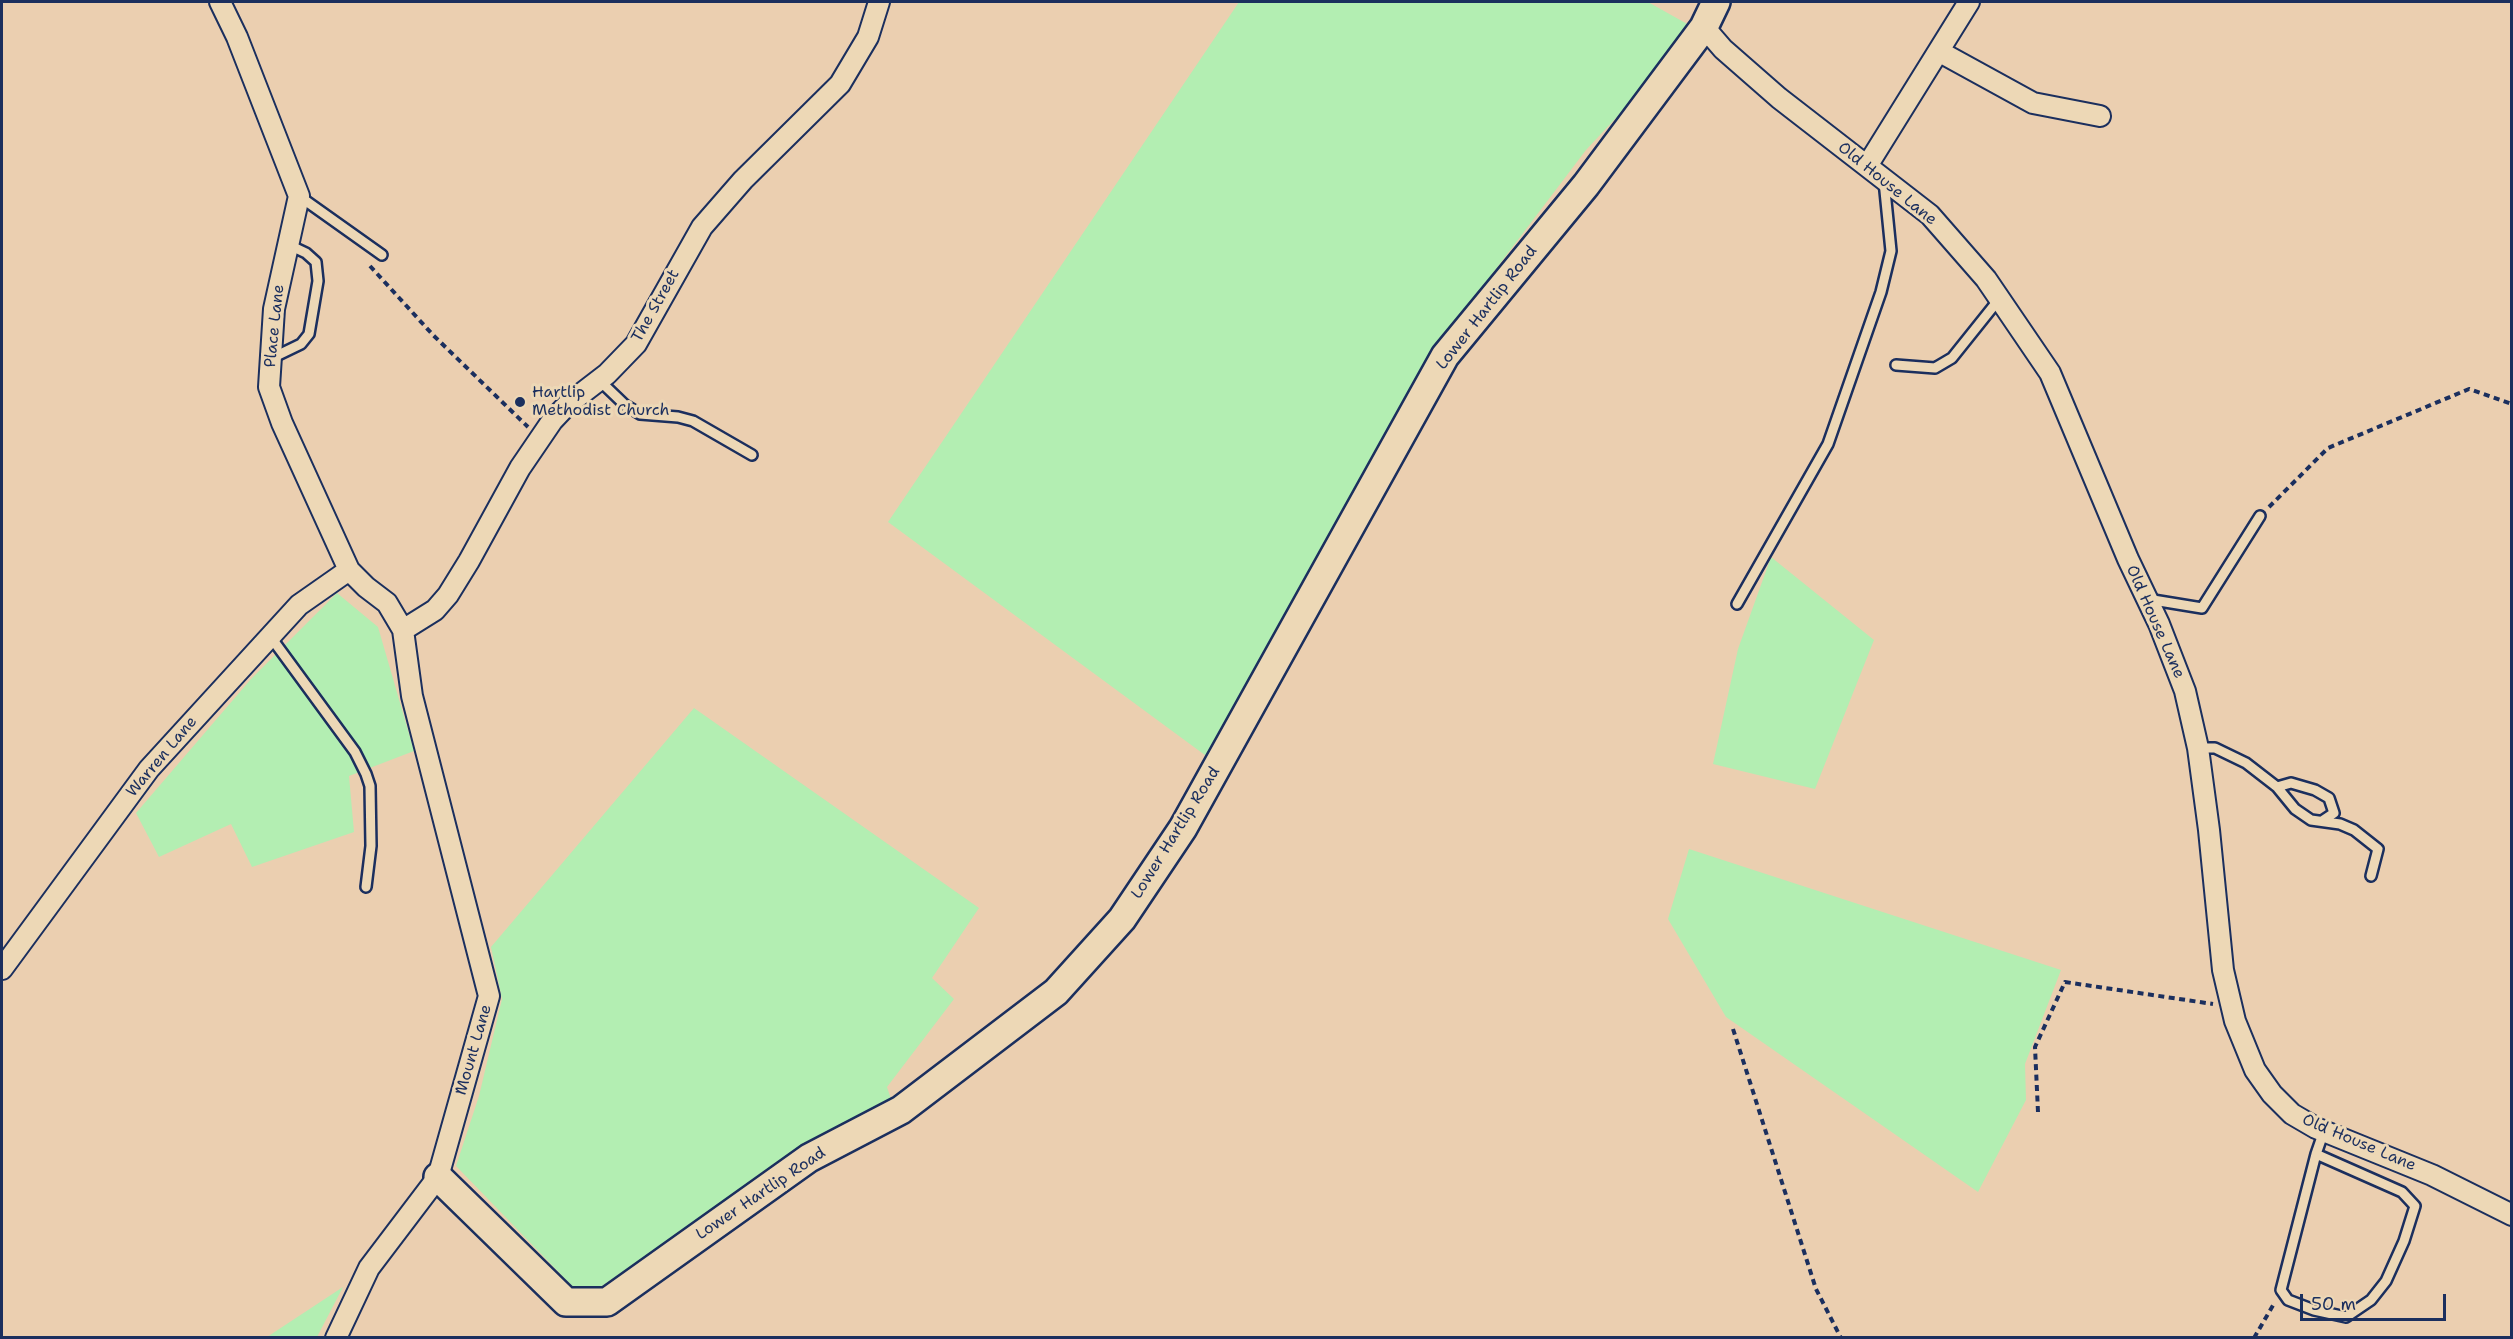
<!DOCTYPE html>
<html>
<head>
<meta charset="utf-8">
<style>
	body { margin:0 }
	#map { position:relative; width:2513px; height:1339px; overflow:hidden; background:#ebcfb0; font-family:"Shantell Sans",sans-serif }
	canvas { display:block }
	.frame { position:absolute; inset:0; border:3px solid #1b2f5e; pointer-events:none }
	.scale { position:absolute; left:2300px; top:1294px; width:146px; height:27px; box-sizing:border-box; border:3px solid #1b2f5e; border-top:0; padding-left:8px; font-size:18px; line-height:21px; white-space:nowrap; color:#1b2f5e; -webkit-text-stroke:4px #edd8b6; paint-order:stroke }
</style>
</head>
<body>
<div id="map">
<canvas width="2513" height="1339"></canvas>
<div class="frame"></div>
<div class="scale">50 m</div>
</div>
<script>
const c = document.querySelector('canvas').getContext('2d');
c.lineJoin = 'round';
function fillPath(path, color) {
  c.fillStyle = color;
  c.fill(path, 'evenodd');
}
function poly(rows) {
  const path = new Path2D();
  for (const r of rows) {
    path.moveTo(r[0], r[1]);
    for (let i = 2; i < r.length; i += 2) path.lineTo(r[i], r[i + 1]);
  }
  return path;
}
function strokePath(path, color, width, dash) {
  c.strokeStyle = color;
  c.lineWidth = width;
  c.lineCap = dash ? 'butt' : 'round';
  c.setLineDash(dash || []);
  c.stroke(path);
}
function write(font, color, halo, rows, align = 'center') {
  c.font = font + ' "Shantell Sans",sans-serif';
  c.lineWidth = 6;
  c.setLineDash([]);
  c.textBaseline = 'middle';
  c.strokeStyle = halo;
  c.fillStyle = color;
  for (const [text, x, y, turn = 0] of rows) {
    c.save();
    c.translate(x, y);
    c.rotate((+turn || 0) * Math.PI / 180);
    c.textAlign = isNaN(turn) ? turn : align;
    if (halo) c.strokeText(text, 0, 0);
    c.fillText(text, 0, 0);
    c.restore();
  }
}
const green = poly([
	[1239,2,1648,2,1698,30,1586,150,1436,348,1213,761,888,522],
	[1771,557,1874,640,1815,789,1713,764,1738,649],
	[337,593,378,627,414,751,349,776,354,832,252,867,231,824,159,857,136,813,251,679],
	[694,708,979,908,932,978,954,999,887,1087,893,1105,804,1146,602,1286,576,1290,456,1166,479,1096,502,999,491,947],
	[1689,849,2061,970,2025,1064,2026,1100,1978,1192,1726,1017,1668,919],
	[343,1287,317,1337,267,1337]
]);
const path = poly([
	[370,266,433,335,528,427],
	[2269,507,2328,448,2469,389,2512,404],
	[1733,1029,1816,1289,1841,1338],
	[2038,1112,2035,1047,2065,982,2213,1004],
	[2254,1338,2275,1302]
]);
const lane = poly([
	[299,196,382,255],
	[272,358,301,344,309,334,318,281,316,262,306,253,287,244],
	[1896,365,1935,368,1952,358,2000,298],
	[599,380,625,405,640,414,678,417,693,421,752,455],
	[2147,599,2202,608,2260,516],
	[1737,604,1828,444,1881,292,1891,251,1884,181],
	[270,636,355,752,366,774,370,786,371,846,366,887],
	[2198,748,2215,748,2246,763,2277,787,2295,809,2311,820,2340,824,2354,830,2378,849,2371,876],
	[2277,787,2291,783,2315,790,2329,798,2334,813,2322,821],
	[2316,1154,2402,1192,2415,1206,2404,1241,2386,1281,2371,1300,2346,1317,2314,1310,2288,1300,2281,1290,2316,1154,2324,1131]
]);
const street = poly([
	[220,2,237,37,299,196,274,309,269,387,282,423,349,570,366,587,387,603,403,630,412,696,489,996,438,1177,369,1268,336,1338],
	[1704,27,1723,49,1779,98,1930,215,1986,279,2050,373,2128,559,2159,624,2185,691,2198,748,2209,830,2223,970,2235,1021,2255,1070,2272,1094,2292,1114,2316,1128,2432,1175,2512,1215],
	[1940,52,2033,103,2100,116],
	[1867,166,1969,2],
	[403,630,435,610,448,595,469,561,520,468,552,421,568,404,607,374,636,344,702,227,743,180,840,84,868,37,879,2],
	[2,969,149,769,299,605,349,570]
]);
const secondary = poly([
	[438,1177,566,1302,607,1302,809,1158,901,1110,1056,992,1122,919,1183,828,1445,356,1586,185,1704,27,1716,2]
]);
const markers = [
	[520,402,6,"#1b2f5e"]
];
const streetNames = [
	["Old House Lane",1887,184,39],
	["The Street",656,306,-61],
	["Lower Hartlip Road",1487,308,-52],
	["Place Lane",275,326,-84],
	["Old House Lane",2155,622,66],
	["Warren Lane",162,757,-50],
	["Lower Hartlip Road",1176,833,-58],
	["Mount Lane",474,1050,-74],
	["Old House Lane",2359,1143,23],
	["Lower Hartlip Road",761,1194,-34]
];
const poiNames = [
	["Hartlip",532,393],
	["Methodist Church",532,411]
];
fillPath(green, '#b3eeb2');
strokePath(lane, '#1b2f5e', 14);
strokePath(street, '#1b2f5e', 24);
strokePath(secondary, '#1b2f5e', 32);
strokePath(path, '#1b2f5e', 4, [6, 4.5]);
strokePath(lane, '#edd8b6', 9);
strokePath(street, '#edd8b6', 20);
strokePath(secondary, '#edd8b6', 27);
for (const [x, y, r, color] of markers) {
  const dot = new Path2D();
  dot.arc(x, y, r, 0, 2 * Math.PI);
  c.fillStyle = color;
  c.fill(dot);
  strokePath(dot, '#edd8b6', 2);
}
write('16px', '#1b2f5e', '#edd8b6', streetNames);
write('16px', '#1b2f5e', '#edd8b6', poiNames, 'left');
</script>
</body>
</html>
